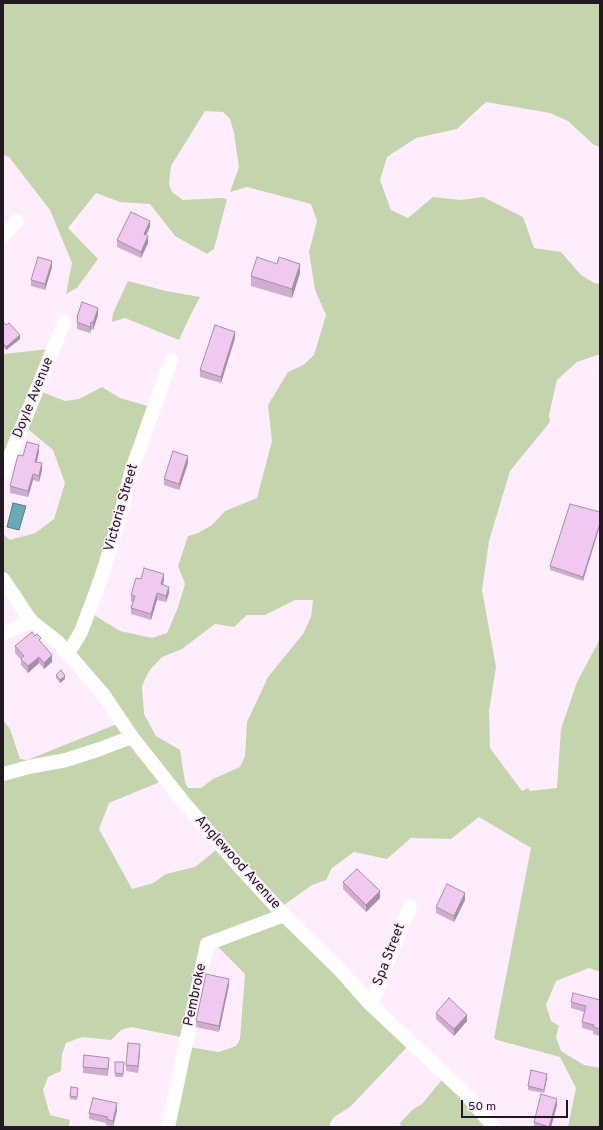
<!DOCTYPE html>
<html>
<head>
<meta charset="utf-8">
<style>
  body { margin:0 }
  #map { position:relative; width:603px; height:1130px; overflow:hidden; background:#ffedfe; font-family:Overpass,sans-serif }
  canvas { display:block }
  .frame { position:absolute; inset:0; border:4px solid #221822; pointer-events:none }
  .scale { position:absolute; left:461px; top:1100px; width:107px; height:18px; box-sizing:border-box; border:2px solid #221822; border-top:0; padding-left:5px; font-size:12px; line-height:14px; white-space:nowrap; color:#221822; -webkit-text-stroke:3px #ffedfe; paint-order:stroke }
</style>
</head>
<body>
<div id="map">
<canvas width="603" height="1130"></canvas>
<div class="frame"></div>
<div class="scale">50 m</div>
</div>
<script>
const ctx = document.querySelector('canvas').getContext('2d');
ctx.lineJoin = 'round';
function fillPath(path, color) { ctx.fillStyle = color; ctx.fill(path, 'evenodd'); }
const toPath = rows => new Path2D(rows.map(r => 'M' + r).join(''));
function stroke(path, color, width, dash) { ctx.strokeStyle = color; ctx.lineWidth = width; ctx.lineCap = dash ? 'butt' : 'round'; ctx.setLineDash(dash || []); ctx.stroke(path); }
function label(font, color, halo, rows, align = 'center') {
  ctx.font = font + ' Overpass,sans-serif'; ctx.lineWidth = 3; ctx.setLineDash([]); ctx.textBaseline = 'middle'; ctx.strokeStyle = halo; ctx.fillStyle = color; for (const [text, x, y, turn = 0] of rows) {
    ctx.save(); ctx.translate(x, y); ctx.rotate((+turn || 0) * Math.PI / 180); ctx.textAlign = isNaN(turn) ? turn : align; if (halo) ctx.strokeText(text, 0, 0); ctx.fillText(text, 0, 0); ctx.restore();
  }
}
fillPath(toPath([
  [3,3,600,3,600,147,594,145,568,121,550,113,486,102,457,129,416,138,387,157,380,180,391,210,408,218,433,197,461,200,483,197,523,217,534,248,561,252,581,275,594,283,600,284,600,354,577,362,557,380,549,415,550,422,510,471,489,541,482,590,496,667,489,711,490,748,522,791,528,788,530,791,557,788,561,729,577,682,600,639,600,972,589,968,556,981,546,1005,551,1021,559,1026,556,1037,561,1051,584,1065,600,1068,600,1127,568,1127,576,1088,560,1057,497,1040,494,1038,531,848,479,817,451,839,411,838,387,859,354,852,332,868,326,880,312,885,284,905,281,908,411,1043,350,1107,334,1117,330,1123,330,1127,166,1127,183,1046,219,1052,236,1046,240,1039,245,974,211,940,181,1037,131,1027,121,1030,111,1040,82,1037,66,1043,62,1054,61,1071,48,1077,43,1090,50,1115,70,1120,69,1126,3,1127,3,720,10,729,20,759,27,760,117,724,122,720,31,617,3,574,3,534,10,540,35,533,54,519,65,483,53,450,22,424,3,473,3,354,49,349,35,389,65,401,79,399,102,387,120,398,151,407,91,613,120,631,152,638,167,633,177,610,185,584,178,566,188,536,198,533,212,525,225,511,257,498,272,441,268,405,288,372,303,365,314,355,326,315,315,290,309,252,317,221,311,204,247,187,230,192,239,167,234,133,230,119,223,112,205,111,171,166,169,184,172,192,183,200,223,198,227,199,214,249,207,254,175,236,150,204,120,202,96,193,68,228,98,259,77,288,66,294,72,263,50,210,9,157,3,155],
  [295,600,313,600,311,617,303,634,268,677,247,722,245,756,240,767,213,779,201,788,188,788,185,782,180,750,156,736,144,714,142,686,149,671,162,657,182,649,215,624,234,627,247,615,265,615],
  [167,779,221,846,195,867,166,874,153,883,132,889,99,829,109,803],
  [128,281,166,291,200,297,190,316,179,340,125,318,112,322,113,313],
  [445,1076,496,1127,401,1127,400,1123,412,1110,422,1104]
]), '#c4d5ad');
const water = toPath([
  [13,503,26,506,19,530,7,527,13,503]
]);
fillPath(water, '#6aa9b8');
stroke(water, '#547e8b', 1);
stroke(toPath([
  [3,236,17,221],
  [3,473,23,424,64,322],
  [3,579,31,621,58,642,103,694,132,737,185,804,237,864,284,915,341,971,371,1005,464,1092,494,1127],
  [3,633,31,621],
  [68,653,81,632,100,581,118,524,132,469,171,360],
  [3,774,29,767,66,760,100,749,132,737],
  [371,1005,410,906],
  [168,1127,207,944,284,915]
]), '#fff', 14);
fillPath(toPath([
  [150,227,146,235,148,243,141,258,117,247,117,240],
  [52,267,45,290,31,286,31,280],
  [300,273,292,298,251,286,251,276],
  [98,315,93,330,91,329,90,333,77,329,77,317],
  [3,324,20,339,6,350,3,347],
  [235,338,221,383,200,377,200,370],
  [39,452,37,462,42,470,39,482,33,480,28,497,10,493,10,486,23,456],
  [188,463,179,490,164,485,164,479],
  [600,512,583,581,550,570,550,566],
  [141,579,164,580,163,585,169,593,166,602,157,600,151,620,131,614,131,608,133,602,131,602,131,595],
  [41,641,52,662,44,669,39,663,28,673,21,665,21,660,15,653,15,646],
  [56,675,65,679,60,683,56,678],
  [343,882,380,898,366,912,343,889],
  [465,900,454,922,436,913,436,907],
  [229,985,219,1032,196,1027,196,1021],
  [600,1000,600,1036,593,1034,593,1031,582,1028,582,1022,584,1012,571,1008,571,1002],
  [436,1013,467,1021,454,1036,436,1019],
  [140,1050,138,1073,126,1071,126,1065],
  [115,1062,124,1062,123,1077,115,1077],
  [109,1064,108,1076,83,1073,83,1067],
  [547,1077,544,1093,528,1090,528,1086],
  [71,1087,78,1088,77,1100,70,1099],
  [557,1105,551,1127,534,1127,534,1122],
  [117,1110,113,1127,106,1125,106,1123,89,1119,89,1113]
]), '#ceadce');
fillPath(toPath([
  [150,221,150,227,144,240,144,234],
  [148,236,148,243,141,258,141,252],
  [52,261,52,267,45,290,45,284],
  [300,264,300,273,292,298,292,289],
  [98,308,98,315,93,330,93,323],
  [91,322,91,329,90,333,90,327],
  [235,332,235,338,221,383,221,377],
  [20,335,20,339,6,350,6,347],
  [39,445,39,452,35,468,35,462],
  [188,456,188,463,179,490,179,484],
  [42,463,42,470,39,482,39,476],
  [33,474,33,480,28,497,28,491],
  [600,523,600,526,583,581,583,577],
  [164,574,164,580,161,591,161,584],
  [169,587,169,593,166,602,166,596],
  [157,593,157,600,151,620,151,614],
  [52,655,52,662,44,669,44,663],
  [39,657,39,663,28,673,28,666],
  [65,676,65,679,60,683,60,680],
  [380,891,380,898,366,912,366,905],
  [465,893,465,900,454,922,454,916],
  [229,979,229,985,219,1032,219,1026],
  [467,1015,467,1021,454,1036,454,1029],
  [140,1044,140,1050,138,1073,138,1066],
  [547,1074,547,1077,544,1093,544,1090],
  [557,1099,557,1105,551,1127,549,1127],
  [117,1103,117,1110,113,1127,113,1121]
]), '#a88da8');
const building = toPath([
  [131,212,150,221,144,234,148,236,141,252,117,240,131,212],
  [38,257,52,261,45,284,31,280,38,257],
  [257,257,277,264,279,257,300,264,292,289,251,276,257,257],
  [82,302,98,308,93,323,91,322,90,327,77,322,78,317,77,317,82,302],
  [4,323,6,325,9,323,20,335,6,347,3,343,3,324,4,323],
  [215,325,235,332,221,377,200,370,215,325],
  [27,442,39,445,35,462,42,463,39,476,33,474,28,491,10,486,18,455,23,456,27,442],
  [173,451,188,456,179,484,164,479,173,451],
  [570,504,600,512,600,523,583,577,550,566,570,504],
  [144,568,164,574,161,584,169,587,166,596,157,593,151,614,131,608,135,596,131,595,136,578,141,579,144,568],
  [32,632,35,636,37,634,41,638,39,640,52,655,44,663,39,657,28,666,21,659,24,656,15,646,32,632],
  [61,670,65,676,60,680,56,675,61,670],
  [357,869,380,891,366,905,343,882,357,869],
  [447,884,465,893,454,916,436,907,447,884],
  [206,974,229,979,219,1026,196,1021,206,974],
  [573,993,600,1000,600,1029,593,1027,594,1025,582,1022,586,1006,571,1002,573,993],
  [449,998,467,1015,454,1029,436,1013,449,998],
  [128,1043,140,1044,138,1066,126,1065,128,1043],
  [84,1055,109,1058,108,1069,83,1067,84,1055],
  [115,1062,124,1062,123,1074,115,1073,115,1062],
  [531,1070,547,1074,544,1090,528,1086,531,1070],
  [71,1087,78,1088,77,1097,70,1096,71,1087],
  [541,1094,557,1099,549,1127,534,1122,541,1094],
  [93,1098,117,1103,113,1121,106,1119,108,1117,89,1113,93,1098]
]);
fillPath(building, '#f0c9f0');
stroke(building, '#a88da8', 1);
label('14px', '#221822', '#ffedfe', [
  ["Doyle Avenue",34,398,-68],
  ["Victoria Street",122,508,-74],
  ["Anglewood Avenue",237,863,48],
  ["Spa Street",390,955,-69],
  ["Pembroke",196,995,-78]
]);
</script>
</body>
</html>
